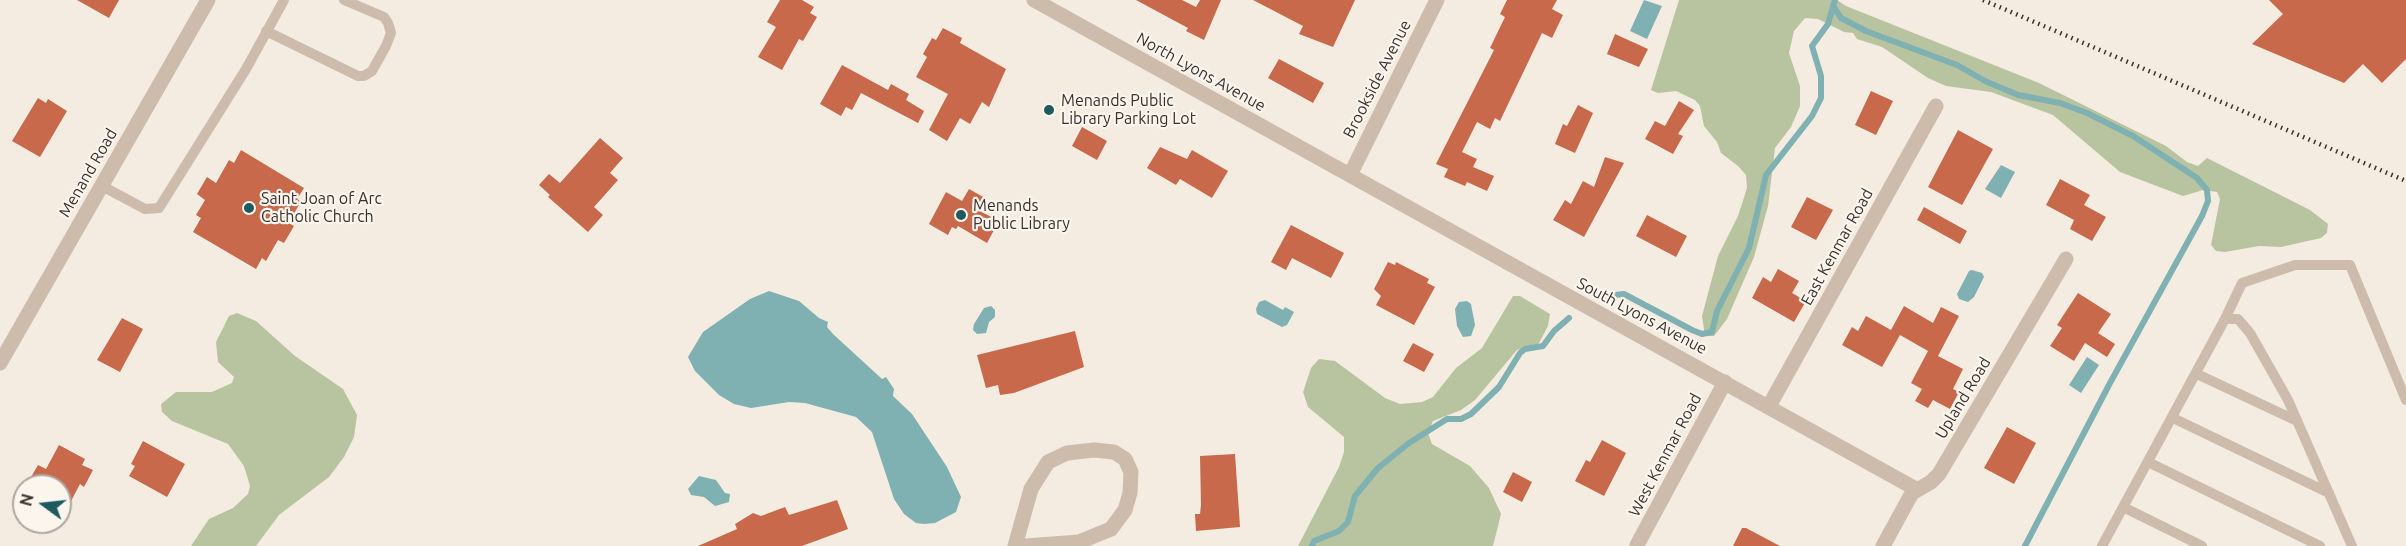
<!DOCTYPE html>
<html>
<head>
<meta charset="utf-8">
<style>
  body { margin:0 }
  #map { position:relative; width:2406px; height:546px; overflow:hidden; background:#f4ebe1; font-family:Ubuntu,sans-serif }
  canvas { display:block }
  .north { position:absolute; left:12px; top:474px; width:60px; height:60px; box-sizing:border-box; background:#fbf5ee; border:2px solid #aea6a0; border-radius:50%; rotate:285deg; font-size:16px; font-weight:700; line-height:24px; text-align:center; color:#3b302b }
  .north::after { content:''; display:block; margin:auto; width:21px; height:27px; background:#1f5a5e; clip-path:polygon(50% 0,100% 100%,50% 72%,0 100%) }
</style>
</head>
<body>
<div id="map">
<canvas width="2406" height="546"></canvas>
<div class="north">N</div>
</div>
<script>
const ctx = document.querySelector('canvas').getContext('2d');
ctx.lineJoin = 'round';
function fillPath(path, color) { ctx.fillStyle = color; ctx.fill(path, 'evenodd'); }
const toPath = rows => new Path2D(rows.map(r => 'M' + r).join(''));
function stroke(path, color, width, dash) { ctx.strokeStyle = color; ctx.lineWidth = width; ctx.lineCap = dash ? 'butt' : 'round'; ctx.setLineDash(dash || []); ctx.stroke(path); }
function label(font, color, halo, rows, align = 'center') {
  ctx.font = font + ' Ubuntu,sans-serif'; ctx.lineWidth = 4.5; ctx.setLineDash([]); ctx.textBaseline = 'middle'; ctx.strokeStyle = halo; ctx.fillStyle = color; for (const [text, x, y, turn = 0] of rows) {
    ctx.save(); ctx.translate(x, y); ctx.rotate((+turn || 0) * Math.PI / 180); ctx.textAlign = isNaN(turn) ? turn : align; if (halo) ctx.strokeText(text, 0, 0); ctx.fillText(text, 0, 0); ctx.restore();
  }
}
fillPath(toPath([
  [1679,0,1837,0,1846,6,2039,83,2166,146,2187,162,2198,166,2207,158,2310,210,2328,224,2327,233,2321,238,2281,247,2259,246,2225,252,2216,251,2211,245,2220,199,2217,192,2203,190,2183,196,2120,172,2053,115,1991,92,1946,86,1928,78,1882,47,1857,39,1853,33,1844,32,1818,19,1805,18,1794,31,1789,53,1800,86,1800,106,1791,127,1775,148,1768,206,1754,257,1727,319,1714,336,1705,336,1702,316,1718,256,1738,216,1747,188,1746,175,1738,166,1721,153,1717,142,1704,126,1700,106,1695,100,1676,91,1658,93,1651,90],
  [1513,296,1520,296,1550,314,1548,326,1539,343,1536,346,1517,350,1475,400,1461,410,1433,421,1428,433,1432,444,1470,466,1489,488,1501,514,1493,546,1298,546,1339,467,1344,452,1344,437,1308,407,1303,392,1311,368,1319,359,1335,361,1385,398,1400,404,1422,402,1433,397,1456,368,1482,348],
  [237,313,256,321,295,356,343,389,357,415,354,437,344,457,329,477,279,515,256,546,191,546,209,519,233,508,248,494,250,486,244,466,228,444,172,421,162,412,161,404,176,392,212,392,232,383,234,377,218,362,216,342,229,316]
]), '#b8c4a0');
fillPath(toPath([
  [1644,0,1662,6,1647,39,1630,31],
  [2001,165,2015,172,2001,198,1985,189],
  [1972,270,1982,273,1984,277,1974,297,1968,302,1959,299,1957,294,1969,271],
  [769,291,799,301,819,318,828,322,827,327,833,334,882,379,886,377,894,389,893,396,912,414,947,467,961,497,956,512,935,523,924,524,916,523,904,514,894,499,872,432,856,417,805,403,789,402,751,408,734,404,719,395,695,371,688,357,703,332,750,299],
  [1265,300,1283,310,1285,307,1294,312,1287,325,1282,327,1257,314,1256,309,1259,302],
  [1467,301,1471,304,1475,325,1471,336,1463,337,1457,326,1455,309,1459,302],
  [991,306,995,310,995,317,989,322,986,333,977,334,973,330,974,324,984,308],
  [2087,357,2099,365,2081,393,2069,385],
  [699,476,716,480,725,493,730,494,729,502,715,506,704,497,691,495,688,489]
]), '#7fb0b2');
stroke(toPath([
  [1833,6,1841,18,1866,31,1957,65,1985,81,2018,95,2060,103,2087,113,2133,136,2197,178,2207,190,2208,201,2202,216,2110,383,2025,546],
  [1605,296,1624,294,1692,330,1702,334,1712,332,1717,311,1749,248,1766,175,1812,116,1821,98,1821,76,1812,46,1828,24,1835,0],
  [1312,546,1314,541,1339,531,1348,522,1355,496,1378,468,1409,443,1447,419,1461,419,1471,414,1499,387,1520,353,1525,349,1543,346,1554,331,1569,318]
]), '#7fb0b2', 6);
fillPath(toPath([
  [77,0,119,0,109,18],
  [780,0,802,0,814,7,810,13,817,17,803,41,799,39,782,70,758,57,776,27,767,22],
  [1136,0,1182,0,1196,7,1200,0,1221,0,1204,40,1186,31,1188,28],
  [1253,0,1355,0,1333,47,1299,34,1303,26],
  [1507,0,1557,0,1552,9,1563,15,1552,38,1542,33,1500,121,1495,118,1490,129,1477,122,1462,152,1477,159,1473,167,1494,176,1487,191,1467,182,1465,186,1444,177,1448,169,1436,164,1494,50,1490,48,1505,17,1500,14],
  [2269,0,2406,0,2406,59,2382,83,2363,64,2344,83,2252,44,2283,14],
  [943,28,962,38,960,43,1006,69,989,107,982,102,970,124,960,118,947,141,929,130,948,94,916,77,927,57,923,54,932,38,936,40],
  [1615,34,1648,49,1639,67,1607,54],
  [1279,59,1324,83,1313,103,1268,78],
  [842,65,888,90,891,84,909,94,906,100,924,111,918,123,861,93,852,110,846,107,841,116,820,104],
  [1871,91,1893,101,1876,135,1855,125],
  [38,98,46,103,48,99,67,111,40,157,12,141],
  [1679,101,1694,110,1678,134,1683,136,1673,154,1645,139,1655,121,1665,126],
  [1578,105,1593,113,1575,153,1555,144,1563,124,1567,126],
  [1082,127,1107,141,1097,160,1072,146],
  [1958,130,1993,149,1962,205,1928,187],
  [600,138,623,158,610,173,618,180,594,207,603,215,588,232,548,197,550,195,539,185,549,174,560,183],
  [1160,147,1187,159,1192,150,1228,171,1212,198,1180,179,1176,185,1147,168],
  [241,150,304,188,297,199,301,201,289,223,294,226,284,243,278,240,266,261,262,258,256,269,193,232,201,218,196,215,205,200,197,194,207,177,216,183,229,160,234,163],
  [1605,157,1624,163,1584,237,1553,220,1565,200,1571,204,1583,181,1594,187],
  [2060,179,2090,195,2084,205,2106,217,2092,241,2070,229,2074,220,2046,205],
  [969,189,985,198,978,210,999,221,987,243,958,226,956,229,952,227,948,235,929,224,946,192,962,201],
  [1807,197,1833,210,1816,240,1791,227],
  [1924,207,1967,231,1960,244,1917,220],
  [1647,215,1687,236,1676,257,1636,236],
  [1291,225,1344,253,1331,278,1292,258,1286,270,1271,262],
  [1388,262,1395,265,1396,262,1429,279,1427,283,1435,287,1414,325,1376,305,1381,296,1374,289],
  [1778,269,1799,281,1792,293,1806,301,1794,322,1752,298,1763,277,1771,282],
  [2078,293,2111,314,2098,333,2115,344,2107,357,2085,343,2074,361,2050,346,2062,328,2057,325],
  [1904,306,1933,323,1941,307,1959,316,1938,356,1963,369,1953,389,1959,392,1950,409,1933,400,1928,408,1915,401,1922,389,1911,383,1928,351,1900,335,1882,367,1842,345,1852,327,1858,331,1866,316,1891,330],
  [122,318,143,329,120,372,97,360],
  [1075,331,1084,367,1014,393,1000,395,998,385,986,388,977,355],
  [1413,343,1434,354,1424,372,1403,361],
  [2007,427,2036,443,2014,484,1984,468],
  [1602,440,1626,453,1604,496,1575,481,1586,460,1590,462],
  [143,441,185,464,167,497,129,476,135,466,131,464],
  [59,445,85,459,82,465,93,470,84,487,80,484,60,522,60,486,26,486,38,465,46,469],
  [1235,454,1240,527,1196,531,1195,514,1200,514,1201,505,1200,456],
  [1513,472,1532,482,1522,502,1503,492],
  [837,500,848,529,802,546,698,546,737,529,735,524,753,513,761,516,785,507,789,515],
  [1742,528,1746,528,1780,546,1733,546]
]), '#c8694b');
stroke(toPath([
  [266,31,358,76,364,76,372,71,386,46,391,33,388,23,384,17,344,0],
  [102,186,145,209,159,208,246,69,284,0],
  [2225,319,2242,283,2295,265,2350,265,2406,400],
  [2197,374,2297,421],
  [2173,418,2329,493],
  [2148,462,2320,546],
  [2123,507,2202,546],
  [2102,546,2225,319,2238,319,2250,333,2288,400,2352,546]
]), '#cdbbac', 10);
stroke(toPath([
  [1034,0,1916,489],
  [1350,175,1437,0],
  [0,363,208,0],
  [1769,406,1936,106],
  [1637,545,1725,382],
  [1015,546,1031,489,1048,462,1067,453,1094,450,1114,452,1125,459,1131,472,1130,493,1125,510,1111,529,1079,542,1026,546],
  [1883,546,1912,493,1931,482,1939,474,2066,259]
]), '#cdbbac', 15);
stroke(toPath([
  [1983,0,2406,181]
]), '#3b302b', 4.5, [1.5, 4.5]);
for (const [x, y, r, color] of [
  [1049,110,6,"#1f5a5e"],
  [249,208,6,"#1f5a5e"],
  [961,215,6,"#1f5a5e"]
]) { const dot = new Path2D(); dot.arc(x, y, r, 0, 2 * Math.PI); ctx.fillStyle = color; ctx.fill(dot); stroke(dot, '#fbf5ee', 2); }
label('16px', '#3b302b', '#fbf5ee', [
  ["North Lyons Avenue",1201,72,29],
  ["Brookside Avenue",1377,79,-63],
  ["Menand Road",88,173,-60],
  ["East Kenmar Road",1837,247,-61],
  ["South Lyons Avenue",1642,316,28],
  ["Upland Road",1963,398,-59],
  ["West Kenmar Road",1665,455,-62]
]);
label('16px', '#3b302b', '#fbf5ee', [
  ["Menands Public",1061,101],
  ["Library Parking Lot",1061,119],
  ["Saint Joan of Arc",261,199],
  ["Catholic Church",261,217],
  ["Menands",973,206],
  ["Public Library",973,224]
], 'left');
</script>
</body>
</html>
